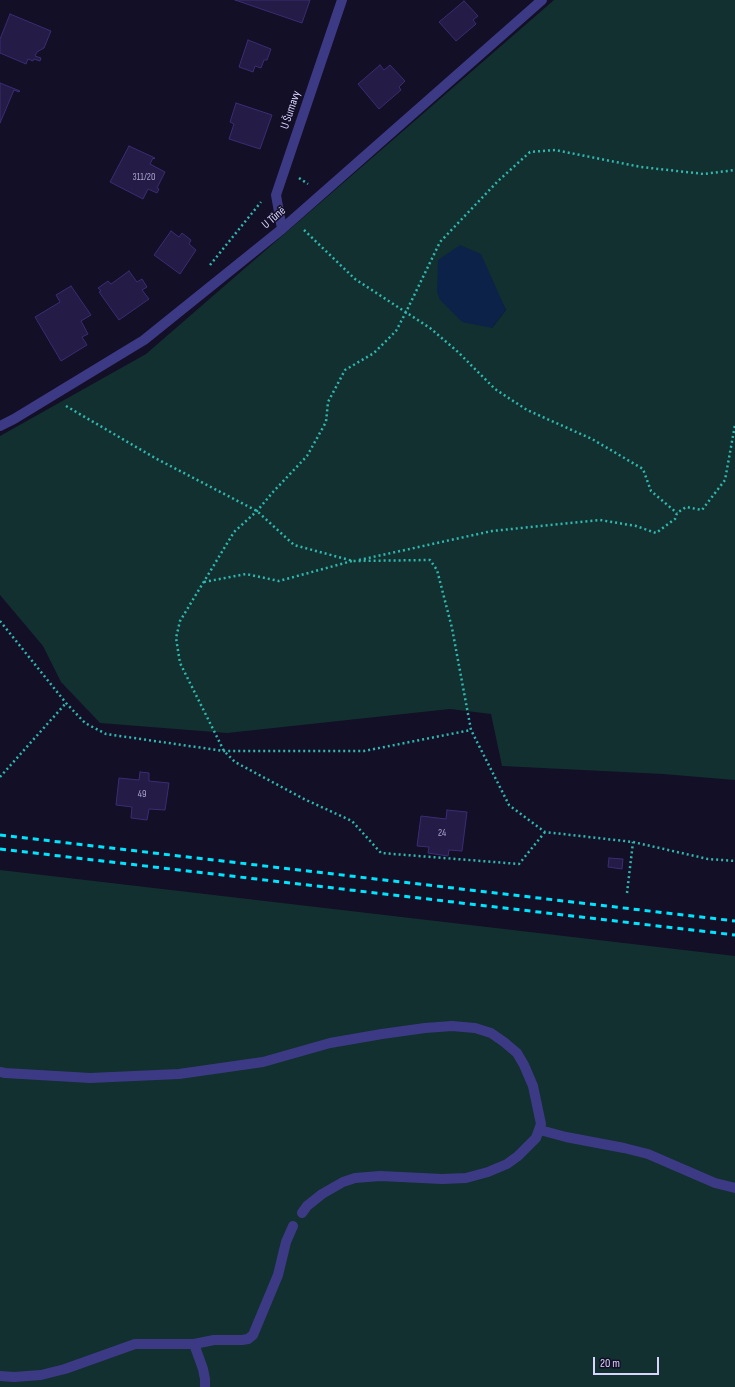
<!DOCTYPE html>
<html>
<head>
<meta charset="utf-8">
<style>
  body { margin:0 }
  #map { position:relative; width:735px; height:1387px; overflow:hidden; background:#130f26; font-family:"Sofia Sans Condensed",sans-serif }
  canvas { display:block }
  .scale { position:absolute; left:593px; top:1357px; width:66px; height:18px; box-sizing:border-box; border:2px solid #d9d4ff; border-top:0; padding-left:5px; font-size:12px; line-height:14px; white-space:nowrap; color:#d9d4ff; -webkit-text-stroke:3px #130f26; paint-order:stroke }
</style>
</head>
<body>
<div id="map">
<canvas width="735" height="1387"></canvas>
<div class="scale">20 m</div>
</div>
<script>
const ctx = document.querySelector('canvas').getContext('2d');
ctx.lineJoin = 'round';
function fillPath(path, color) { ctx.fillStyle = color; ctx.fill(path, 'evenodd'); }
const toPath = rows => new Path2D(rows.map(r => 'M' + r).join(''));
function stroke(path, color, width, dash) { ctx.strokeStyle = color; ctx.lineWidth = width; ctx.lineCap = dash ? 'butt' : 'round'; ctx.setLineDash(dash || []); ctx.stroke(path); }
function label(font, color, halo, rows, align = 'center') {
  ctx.font = font + ' "Sofia Sans Condensed",sans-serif'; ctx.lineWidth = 3; ctx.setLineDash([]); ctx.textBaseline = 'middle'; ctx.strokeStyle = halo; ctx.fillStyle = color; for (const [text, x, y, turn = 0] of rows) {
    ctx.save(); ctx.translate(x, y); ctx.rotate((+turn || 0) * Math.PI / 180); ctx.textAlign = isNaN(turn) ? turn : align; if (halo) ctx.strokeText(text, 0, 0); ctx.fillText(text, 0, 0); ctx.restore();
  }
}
fillPath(toPath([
  [554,0,735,0,735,780,663,774,502,766,491,714,450,709,227,733,100,723,61,682,43,646,0,595,0,436,146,354],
  [494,286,506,310,492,328],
  [0,870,735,956,735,1387,0,1387]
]), '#12302f');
fillPath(toPath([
  [460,245,481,254,506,310,492,328,462,322,440,300,437,292,438,260]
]), '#0c2248');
const building = toPath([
  [235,0,310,0,302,23,235,0],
  [464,1,478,16,473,20,476,24,456,41,439,22,464,1],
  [10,14,51,31,44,48,37,52,35,56,41,58,40,61,34,59,33,61,28,59,26,64,0,53,0,39,10,14],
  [248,40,271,49,267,60,264,60,261,68,255,66,253,72,239,67,248,40],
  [380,65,384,70,390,65,405,81,399,87,401,90,379,109,358,84,380,65],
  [0,83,20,91,19,92,14,90,0,123,0,83],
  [236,103,272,115,260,149,229,139,234,124,230,122,236,103],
  [129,146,155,158,154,159,153,158,150,164,165,172,157,188,159,189,157,193,148,189,143,199,110,182,129,146],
  [171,231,179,237,182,233,191,240,189,244,196,250,180,274,154,255,171,231],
  [129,271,137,282,142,279,147,287,142,290,149,299,119,320,99,292,101,291,98,288,108,281,111,284,129,271],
  [71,286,91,315,81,321,88,334,82,337,87,345,61,361,35,317,60,302,56,295,71,286],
  [140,772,149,773,149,781,169,783,165,810,149,809,147,820,131,818,132,807,116,805,119,778,139,780,140,772],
  [447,810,467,812,462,851,449,850,448,856,428,853,429,847,417,846,421,816,446,819,447,810],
  [609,858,623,859,622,869,608,867,609,858]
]);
fillPath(building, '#241b47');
stroke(building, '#3b2d73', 1);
stroke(toPath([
  [299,178,308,184],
  [304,230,355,279,430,328,458,352,495,389,527,410,592,439,643,469,651,491,677,513],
  [210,265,261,202],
  [66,406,155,458,257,511,294,545,353,561,430,560,437,570,452,628,471,730,509,805,545,832,633,842,708,859,735,861],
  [359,560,492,531,600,520,636,526,656,533,675,519,677,513,686,507,702,510,725,480,735,425],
  [204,582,246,574,279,581,352,561],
  [0,621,66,703,85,723,106,734,224,751,364,751,471,730],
  [0,777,66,703],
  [545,832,519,864,381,853,352,821,304,799,235,762,224,751,180,663,176,638,180,621,234,532,257,511,273,492,307,456,326,422,328,402,345,370,374,353,396,331,406,312,440,242,498,181,530,152,555,150,641,167,704,174,735,170],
  [627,893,633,842]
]), '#2fb8b0', 2.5, [2, 3]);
stroke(toPath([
  [0,1072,5,1073,90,1078,179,1074,263,1062,330,1043,382,1034,425,1028,452,1026,475,1028,491,1033,504,1042,517,1053,524,1065,533,1086,541,1124,536,1138,518,1156,507,1164,488,1172,466,1178,442,1179,380,1176,355,1178,343,1182,322,1194,307,1206,302,1213],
  [540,1130,566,1137,624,1148,648,1154,715,1183,735,1188],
  [194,1344,214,1340,242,1340,248,1339,253,1335,278,1275,286,1242,293,1226],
  [0,1376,14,1377,41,1375,65,1369,135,1344,194,1344,203,1369,205,1379,205,1387]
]), '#3d3a85', 10);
stroke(toPath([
  [282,229,276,195,342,0],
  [0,426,14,419,144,340,282,229,542,0]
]), '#3d3a85', 10);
stroke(toPath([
  [0,835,735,921],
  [0,849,735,935]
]), '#00e5ff', 3, [6, 5]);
label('10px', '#aca6d1', null, [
  ["311/20",144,177],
  ["49",142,794],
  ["24",442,833]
]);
label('12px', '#d9d4ff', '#130f26', [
  ["U Šumavy",291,110,-71],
  ["U Tůně",274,218,-40]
]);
</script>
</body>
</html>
